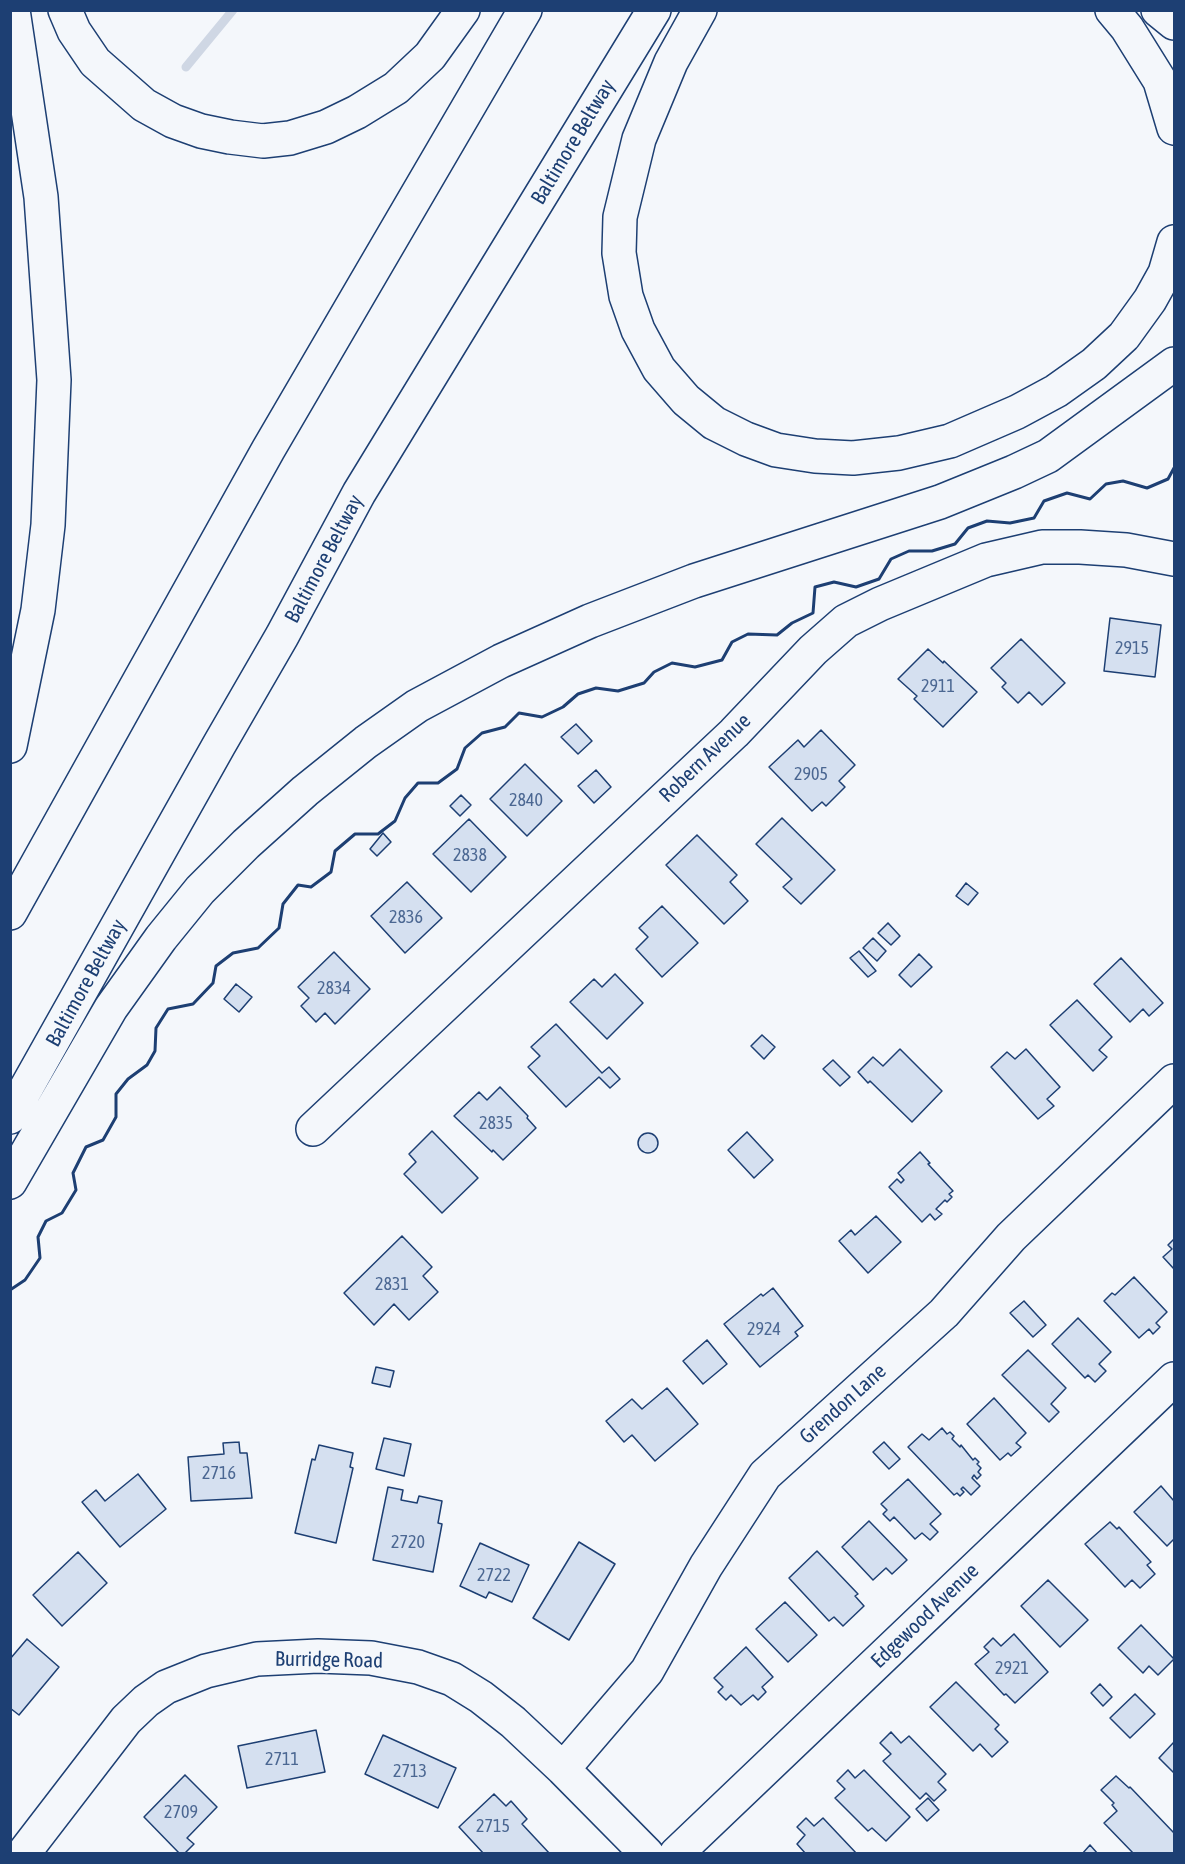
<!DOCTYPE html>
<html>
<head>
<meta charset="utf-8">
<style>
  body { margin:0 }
  #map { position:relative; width:1185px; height:1864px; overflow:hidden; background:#f4f7fb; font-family:"Asap Condensed",sans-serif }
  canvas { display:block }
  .frame { position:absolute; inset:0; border:12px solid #1d3f73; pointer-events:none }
</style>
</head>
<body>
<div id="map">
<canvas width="1185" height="1864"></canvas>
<div class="frame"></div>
</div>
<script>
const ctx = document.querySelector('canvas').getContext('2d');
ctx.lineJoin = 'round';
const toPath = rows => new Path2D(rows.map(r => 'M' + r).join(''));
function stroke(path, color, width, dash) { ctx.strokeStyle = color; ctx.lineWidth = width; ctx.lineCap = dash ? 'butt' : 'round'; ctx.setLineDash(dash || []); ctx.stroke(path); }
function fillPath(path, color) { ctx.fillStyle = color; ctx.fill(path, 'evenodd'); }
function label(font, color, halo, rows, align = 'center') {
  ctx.font = font + ' "Asap Condensed",sans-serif'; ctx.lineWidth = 4.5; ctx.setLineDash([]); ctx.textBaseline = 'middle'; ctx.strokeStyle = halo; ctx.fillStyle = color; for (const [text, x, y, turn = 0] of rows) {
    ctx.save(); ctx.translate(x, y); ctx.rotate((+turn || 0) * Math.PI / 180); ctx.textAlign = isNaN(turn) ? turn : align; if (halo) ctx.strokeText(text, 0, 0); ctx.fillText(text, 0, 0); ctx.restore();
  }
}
stroke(toPath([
  [186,67,233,10]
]), '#cfd7e4', 9);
const building = toPath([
  [1110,618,1161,625,1155,677,1104,671,1110,618],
  [1021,639,1065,683,1042,705,1029,692,1018,703,1002,687,1006,683,991,668,1021,639],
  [928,649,943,663,944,661,977,692,943,727,914,699,917,696,898,679,928,649],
  [576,724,592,741,578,754,561,737,576,724],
  [821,730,855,765,839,781,845,787,826,806,822,802,812,811,769,767,798,740,804,747,821,730],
  [525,764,562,801,527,836,490,799,525,764],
  [596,770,611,787,594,803,578,786,596,770],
  [461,795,471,805,460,816,450,806,461,795],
  [782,818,835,870,801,904,783,887,792,879,756,844,782,818],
  [469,819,506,857,471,892,433,854,469,819],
  [383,833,391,842,377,856,370,849,383,833],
  [697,835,737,875,730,882,748,901,724,924,666,865,697,835],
  [407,882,442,918,405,953,371,916,407,882],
  [966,883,978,893,968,905,956,896,966,883],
  [662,906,698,943,662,977,636,949,648,937,639,928,662,906],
  [888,923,900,936,891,945,878,933,888,923],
  [873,938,886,951,877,961,863,948,873,938],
  [859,951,876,971,868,977,850,958,859,951],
  [334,952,370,989,335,1024,325,1013,316,1022,301,1006,309,998,298,987,334,952],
  [919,954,932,967,911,987,899,975,919,954],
  [1121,958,1163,1003,1149,1016,1143,1009,1130,1022,1094,984,1121,958],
  [615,974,643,1003,607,1039,570,1002,594,979,602,987,615,974],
  [236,984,252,997,239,1012,224,999,236,984],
  [1077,1000,1112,1037,1099,1050,1107,1057,1093,1071,1050,1025,1077,1000],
  [556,1024,602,1073,609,1067,620,1079,610,1088,599,1077,566,1107,528,1067,540,1056,531,1047,556,1024],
  [762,1035,775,1047,764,1059,751,1046,762,1035],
  [900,1049,942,1091,912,1122,870,1081,868,1083,858,1072,873,1057,883,1066,900,1049],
  [1026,1049,1060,1087,1047,1099,1054,1106,1038,1119,991,1067,1007,1052,1015,1059,1026,1049],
  [833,1060,850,1077,840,1086,823,1069,833,1060],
  [500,1087,528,1116,527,1118,536,1128,503,1160,493,1150,492,1152,454,1116,479,1092,487,1100,500,1087],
  [432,1131,478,1178,442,1213,404,1174,416,1162,409,1154,432,1131],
  [747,1132,773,1160,754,1178,728,1150,747,1132],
  '638 1143a10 10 0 1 1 20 0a10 10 0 1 1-20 0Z',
  [920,1152,930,1163,928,1164,953,1191,949,1194,952,1197,947,1202,945,1200,936,1209,942,1214,935,1220,930,1214,922,1222,889,1187,897,1179,901,1183,904,1180,898,1173,920,1152],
  [876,1216,901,1242,868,1273,839,1241,851,1230,855,1235,876,1216],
  [402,1236,432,1267,423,1276,438,1292,409,1320,394,1304,374,1325,344,1293,402,1236],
  [1174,1239,1174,1269,1163,1257,1172,1249,1168,1245,1174,1239],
  [1134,1277,1167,1312,1156,1323,1160,1327,1153,1334,1149,1329,1139,1338,1104,1301,1112,1293,1115,1295,1134,1277],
  [773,1288,803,1326,795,1332,798,1336,760,1367,724,1324,761,1294,763,1296,773,1288],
  [1024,1301,1046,1325,1033,1337,1010,1313,1024,1301],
  [1078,1318,1111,1352,1099,1364,1106,1371,1095,1382,1088,1375,1085,1378,1052,1344,1078,1318],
  [707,1340,727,1364,703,1384,683,1361,707,1340],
  [1028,1350,1066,1388,1051,1404,1059,1412,1049,1422,1002,1375,1028,1350],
  [376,1367,394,1371,390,1387,372,1383,376,1367],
  [667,1388,698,1424,655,1461,632,1435,624,1442,606,1421,632,1399,642,1409,667,1388],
  [994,1398,1026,1433,1016,1443,1021,1447,1011,1456,1008,1453,1000,1460,967,1424,994,1398],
  [942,1428,947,1434,950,1432,954,1436,952,1439,960,1447,961,1445,973,1460,975,1458,979,1462,977,1464,981,1468,978,1472,981,1475,977,1479,974,1475,972,1478,980,1486,971,1495,963,1487,961,1489,964,1492,960,1496,957,1493,954,1495,908,1447,922,1434,929,1440,942,1428],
  [384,1438,411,1444,404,1476,376,1469,384,1438],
  [239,1442,240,1453,247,1453,252,1498,191,1501,188,1457,224,1454,223,1443,239,1442],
  [884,1442,900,1459,889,1469,873,1452,884,1442],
  [319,1445,353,1453,350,1467,353,1468,336,1543,295,1533,312,1459,315,1460,319,1445],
  [138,1474,166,1509,120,1547,82,1502,96,1490,105,1501,138,1474],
  [908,1479,941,1514,930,1524,938,1532,930,1540,922,1533,915,1539,894,1517,890,1521,883,1514,887,1510,881,1504,908,1479],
  [1161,1486,1174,1501,1174,1539,1167,1546,1134,1512,1161,1486],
  [388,1487,403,1490,401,1500,417,1503,419,1496,442,1501,438,1523,442,1524,433,1572,373,1560,388,1487],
  [869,1521,907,1560,892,1574,886,1568,873,1580,842,1547,869,1521],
  [1110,1522,1117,1529,1119,1527,1151,1562,1147,1565,1155,1574,1140,1588,1132,1580,1125,1587,1085,1544,1110,1522],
  [579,1542,615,1564,569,1640,533,1618,579,1542],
  [480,1543,529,1565,512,1602,489,1592,486,1598,460,1586,480,1543],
  [817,1551,858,1594,855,1596,864,1606,843,1626,834,1617,829,1621,789,1578,817,1551],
  [78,1552,107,1583,62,1626,33,1595,78,1552],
  [1048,1580,1088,1620,1060,1647,1021,1606,1048,1580],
  [785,1602,817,1635,788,1662,756,1629,785,1602],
  [1141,1625,1174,1659,1158,1675,1149,1666,1143,1673,1118,1648,1141,1625],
  [1014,1634,1048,1672,1015,1703,1006,1694,1004,1695,975,1664,989,1652,984,1647,993,1638,1001,1646,1014,1634],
  [27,1639,59,1667,19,1715,10,1708,10,1659,27,1639],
  [746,1647,773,1677,762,1687,766,1692,758,1700,753,1695,741,1705,731,1695,726,1700,718,1692,723,1687,714,1678,746,1647],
  [956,1682,999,1725,995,1729,1008,1742,992,1757,980,1744,973,1751,930,1707,956,1682],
  [1100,1684,1112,1697,1103,1706,1091,1693,1100,1684],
  [1135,1694,1155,1714,1130,1738,1110,1718,1135,1694],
  [316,1730,325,1772,247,1788,238,1746,316,1730],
  [891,1732,901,1743,909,1736,946,1774,938,1782,946,1790,934,1801,926,1793,920,1799,883,1761,891,1754,880,1743,891,1732],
  [383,1735,456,1768,438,1808,365,1774,383,1735],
  [1174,1742,1174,1773,1159,1758,1174,1742],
  [848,1770,855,1778,864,1770,910,1817,886,1841,872,1828,868,1831,835,1798,845,1789,837,1781,848,1770],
  [185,1775,217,1807,187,1838,194,1844,184,1854,180,1854,144,1817,185,1775],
  [1116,1776,1129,1788,1130,1787,1174,1833,1174,1854,1134,1854,1104,1823,1117,1811,1112,1805,1114,1803,1101,1790,1116,1776],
  [494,1794,506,1806,511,1801,527,1819,522,1824,550,1854,484,1854,459,1827,494,1794],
  [928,1798,939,1810,927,1821,916,1809,928,1798],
  [806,1818,814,1826,823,1818,857,1854,806,1854,797,1844,805,1835,797,1827,806,1818],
  [1090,1845,1098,1854,1082,1854,1090,1845]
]);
fillPath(building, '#d5e0f0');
stroke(building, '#1d3f73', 1.5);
const minor = toPath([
  [313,1129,734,733,813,650,846,621,880,604,986,560,1042,547,1080,547,1126,550,1174,559],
  [563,1769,647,1671,706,1566,765,1475,944,1313,1011,1237,1174,1081],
  [23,1854,126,1720,146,1701,166,1687,206,1671,257,1659,318,1656,371,1658,418,1667,452,1679,481,1697,513,1722,563,1769,647,1854],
  [676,1854,1174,1379]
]);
const major = toPath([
  [1158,10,1174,23]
]);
const highway = toPath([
  [65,10,74,31,95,62,144,105,173,121,201,131,230,137,263,141,290,138,326,127,357,112,396,88,430,56,463,10],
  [700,10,671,62,639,139,620,217,619,253,626,296,638,330,659,369,686,400,714,423,746,439,776,450,815,456,853,458,899,453,950,441,1017,412,1056,391,1094,364,1124,336,1150,300,1165,273,1174,242],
  [1112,10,1127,28,1160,81,1174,128],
  [10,746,38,610,48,525,54,380,41,197,13,10],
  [10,913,268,450,525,10],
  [10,1117,219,745,282,636,359,493,654,10],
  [10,1182,111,1008,161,938,200,890,246,844,305,791,366,742,417,706,501,661,590,621,694,581,940,502,1014,472,1048,456,1174,364]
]);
stroke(minor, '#1d3f73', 36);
stroke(major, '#1d3f73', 36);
stroke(highway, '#1d3f73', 36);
stroke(minor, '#f4f7fb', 33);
stroke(major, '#f4f7fb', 33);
stroke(highway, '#f4f7fb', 33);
stroke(toPath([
  [10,1290,25,1280,40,1258,38,1237,46,1221,62,1213,76,1190,73,1173,86,1147,103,1140,116,1117,116,1094,128,1079,147,1065,155,1051,156,1028,168,1009,193,1004,213,983,216,966,233,953,258,948,279,928,283,904,298,885,311,887,331,872,335,851,355,834,378,834,395,821,405,798,418,783,438,783,457,769,465,748,482,733,505,727,519,713,542,717,563,707,578,694,596,688,618,691,644,683,654,672,672,663,695,667,722,660,732,642,748,634,777,635,792,623,813,613,815,587,834,582,856,587,879,579,891,559,909,551,932,551,955,544,968,528,987,521,1010,523,1034,518,1044,501,1067,493,1090,499,1106,484,1123,481,1147,488,1168,479,1174,468]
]), '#1d3f73', 3);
label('18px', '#4b6792', null, [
  ["2915",1132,648],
  ["2911",938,686],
  ["2905",811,774],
  ["2840",526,800],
  ["2838",470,855],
  ["2836",406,917],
  ["2834",334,988],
  ["2835",496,1123],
  ["2831",392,1284],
  ["2924",764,1329],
  ["2716",219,1473],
  ["2720",408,1542],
  ["2722",494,1575],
  ["2921",1012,1668],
  ["2711",282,1759],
  ["2713",410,1771],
  ["2709",181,1812],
  ["2715",493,1826]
]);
label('21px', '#1d3f73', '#f4f7fb', [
  ["Baltimore Beltway",573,142,-59],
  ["Baltimore Beltway",324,559,-62],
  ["Robern Avenue",705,758,-44],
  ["Baltimore Beltway",86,983,-61],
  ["Grendon Lane",843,1404,-42],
  ["Edgewood Avenue",925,1616,-44],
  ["Burridge Road",329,1660,1]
]);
</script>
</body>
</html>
